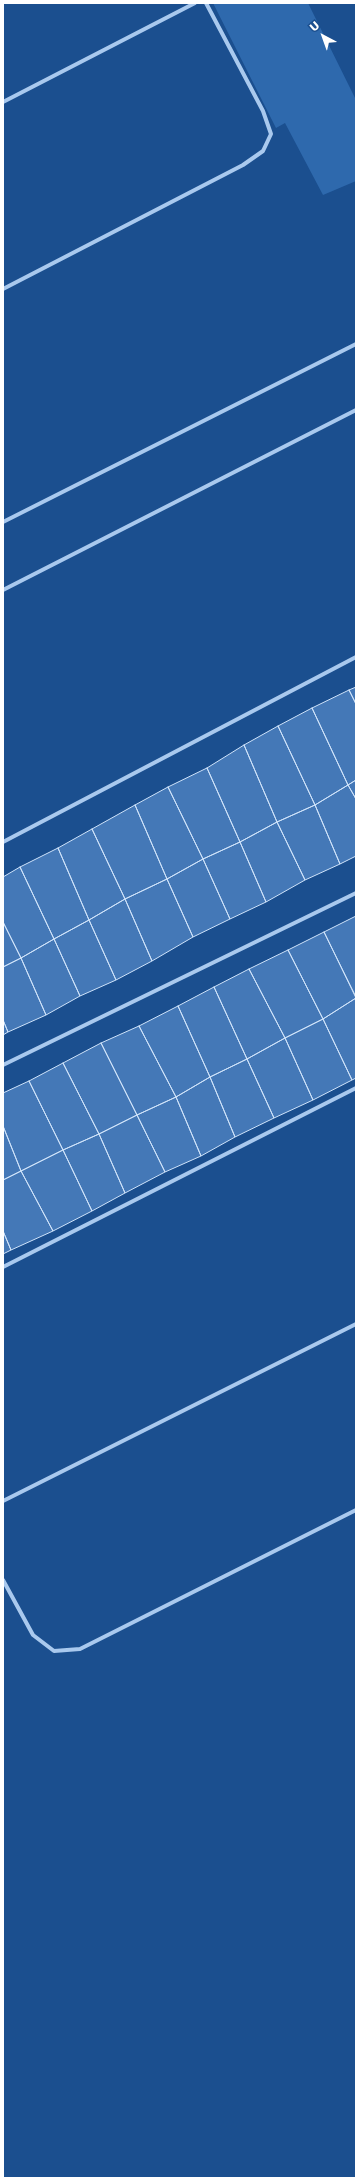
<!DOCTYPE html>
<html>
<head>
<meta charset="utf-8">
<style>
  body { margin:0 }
  #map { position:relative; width:359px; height:2181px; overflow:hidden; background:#1b4f8f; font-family:"DejaVu Sans",sans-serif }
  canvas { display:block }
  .frame { position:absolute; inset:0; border:4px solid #fff; pointer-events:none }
  .north { position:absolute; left:303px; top:16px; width:40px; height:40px; -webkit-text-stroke:3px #1b4f8f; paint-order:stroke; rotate:319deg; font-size:11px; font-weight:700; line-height:16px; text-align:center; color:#fff }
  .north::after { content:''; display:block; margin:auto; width:14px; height:18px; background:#fff; clip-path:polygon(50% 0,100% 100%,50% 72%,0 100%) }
</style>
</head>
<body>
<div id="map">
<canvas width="359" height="2181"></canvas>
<div class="frame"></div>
<div class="north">U</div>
</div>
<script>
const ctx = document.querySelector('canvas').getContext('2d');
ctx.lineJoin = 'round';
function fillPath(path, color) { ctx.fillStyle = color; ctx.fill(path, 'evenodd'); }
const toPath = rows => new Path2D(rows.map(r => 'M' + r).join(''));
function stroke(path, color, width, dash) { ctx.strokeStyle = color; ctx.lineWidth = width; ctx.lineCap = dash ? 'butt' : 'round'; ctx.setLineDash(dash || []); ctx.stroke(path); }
fillPath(toPath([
  [213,3,308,3,356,100,356,181,323,195,285,123,276,128]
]), '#2e69ad');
const building = toPath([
  [356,687,356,704,349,690,356,687],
  [349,690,356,704,356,780,348,785,312,708,349,690],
  [312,708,348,785,315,805,278,726,312,708],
  [278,726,315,805,277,822,244,745,278,726],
  [244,745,277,822,240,842,207,768,244,745],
  [207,768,240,842,203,859,168,787,207,768],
  [356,780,356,799,348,785,356,780],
  [348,785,356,799,356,856,340,864,315,805,348,785],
  [168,787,203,859,167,879,135,805,168,787],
  [135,805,167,879,125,899,92,829,135,805],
  [315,805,340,864,305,880,277,822,315,805],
  [277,822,305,880,266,902,240,842,277,822],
  [92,829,125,899,89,920,58,848,92,829],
  [240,842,266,902,230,919,203,859,240,842],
  [58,848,89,920,54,939,20,867,58,848],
  [203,859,230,919,193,937,167,879,203,859],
  [20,867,54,939,21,958,3,922,3,877,20,867],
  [167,879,193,937,152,961,125,899,167,879],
  [125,899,152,961,116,980,89,920,125,899],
  [356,916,356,997,324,932,356,916],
  [89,920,116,980,80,996,54,939,89,920],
  [3,922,21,958,3,967,3,922],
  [324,932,356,998,323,1019,288,950,324,932],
  [54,939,80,996,46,1015,21,958,54,939],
  [288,950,323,1019,285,1038,249,969,288,950],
  [21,958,46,1015,8,1032,3,1020,3,967,21,958],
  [249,969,285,1038,247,1059,214,987,249,969],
  [214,987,247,1059,210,1077,178,1006,214,987],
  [356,998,356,1078,352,1080,323,1019,356,998],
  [178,1006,210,1077,176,1097,139,1026,178,1006],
  [323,1019,352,1080,313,1100,285,1038,323,1019],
  [3,1020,8,1032,3,1035,3,1020],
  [139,1026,176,1097,137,1115,101,1043,139,1026],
  [285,1038,313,1100,274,1118,247,1059,285,1038],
  [101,1043,137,1115,99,1134,63,1063,101,1043],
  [247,1059,274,1118,235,1137,210,1077,247,1059],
  [63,1063,99,1134,63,1150,29,1081,63,1063],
  [210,1077,235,1137,201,1156,176,1097,210,1077],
  [29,1081,63,1150,21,1171,3,1126,3,1093,29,1081],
  [176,1097,201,1156,165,1172,137,1115,176,1097],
  [137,1115,165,1172,125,1193,99,1134,137,1115],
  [3,1126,21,1171,3,1180,3,1126],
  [99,1134,125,1193,92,1211,63,1150,99,1134],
  [63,1150,92,1211,53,1231,21,1171,63,1150],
  [21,1171,53,1231,11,1250,3,1231,3,1180,21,1171],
  [3,1231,11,1250,3,1254,3,1231]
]);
fillPath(building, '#4478b7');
stroke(building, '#cfe3fa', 1);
stroke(toPath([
  [3,102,195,3],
  [3,289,243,165,263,151,271,134,263,111,206,3],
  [3,522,356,344],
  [3,590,356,410],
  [3,842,356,657],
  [3,1065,356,893],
  [3,1267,356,1088],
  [3,1501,356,1324],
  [3,1580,33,1635,54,1651,80,1649,356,1510]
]), '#a9c9ee', 4);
</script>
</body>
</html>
